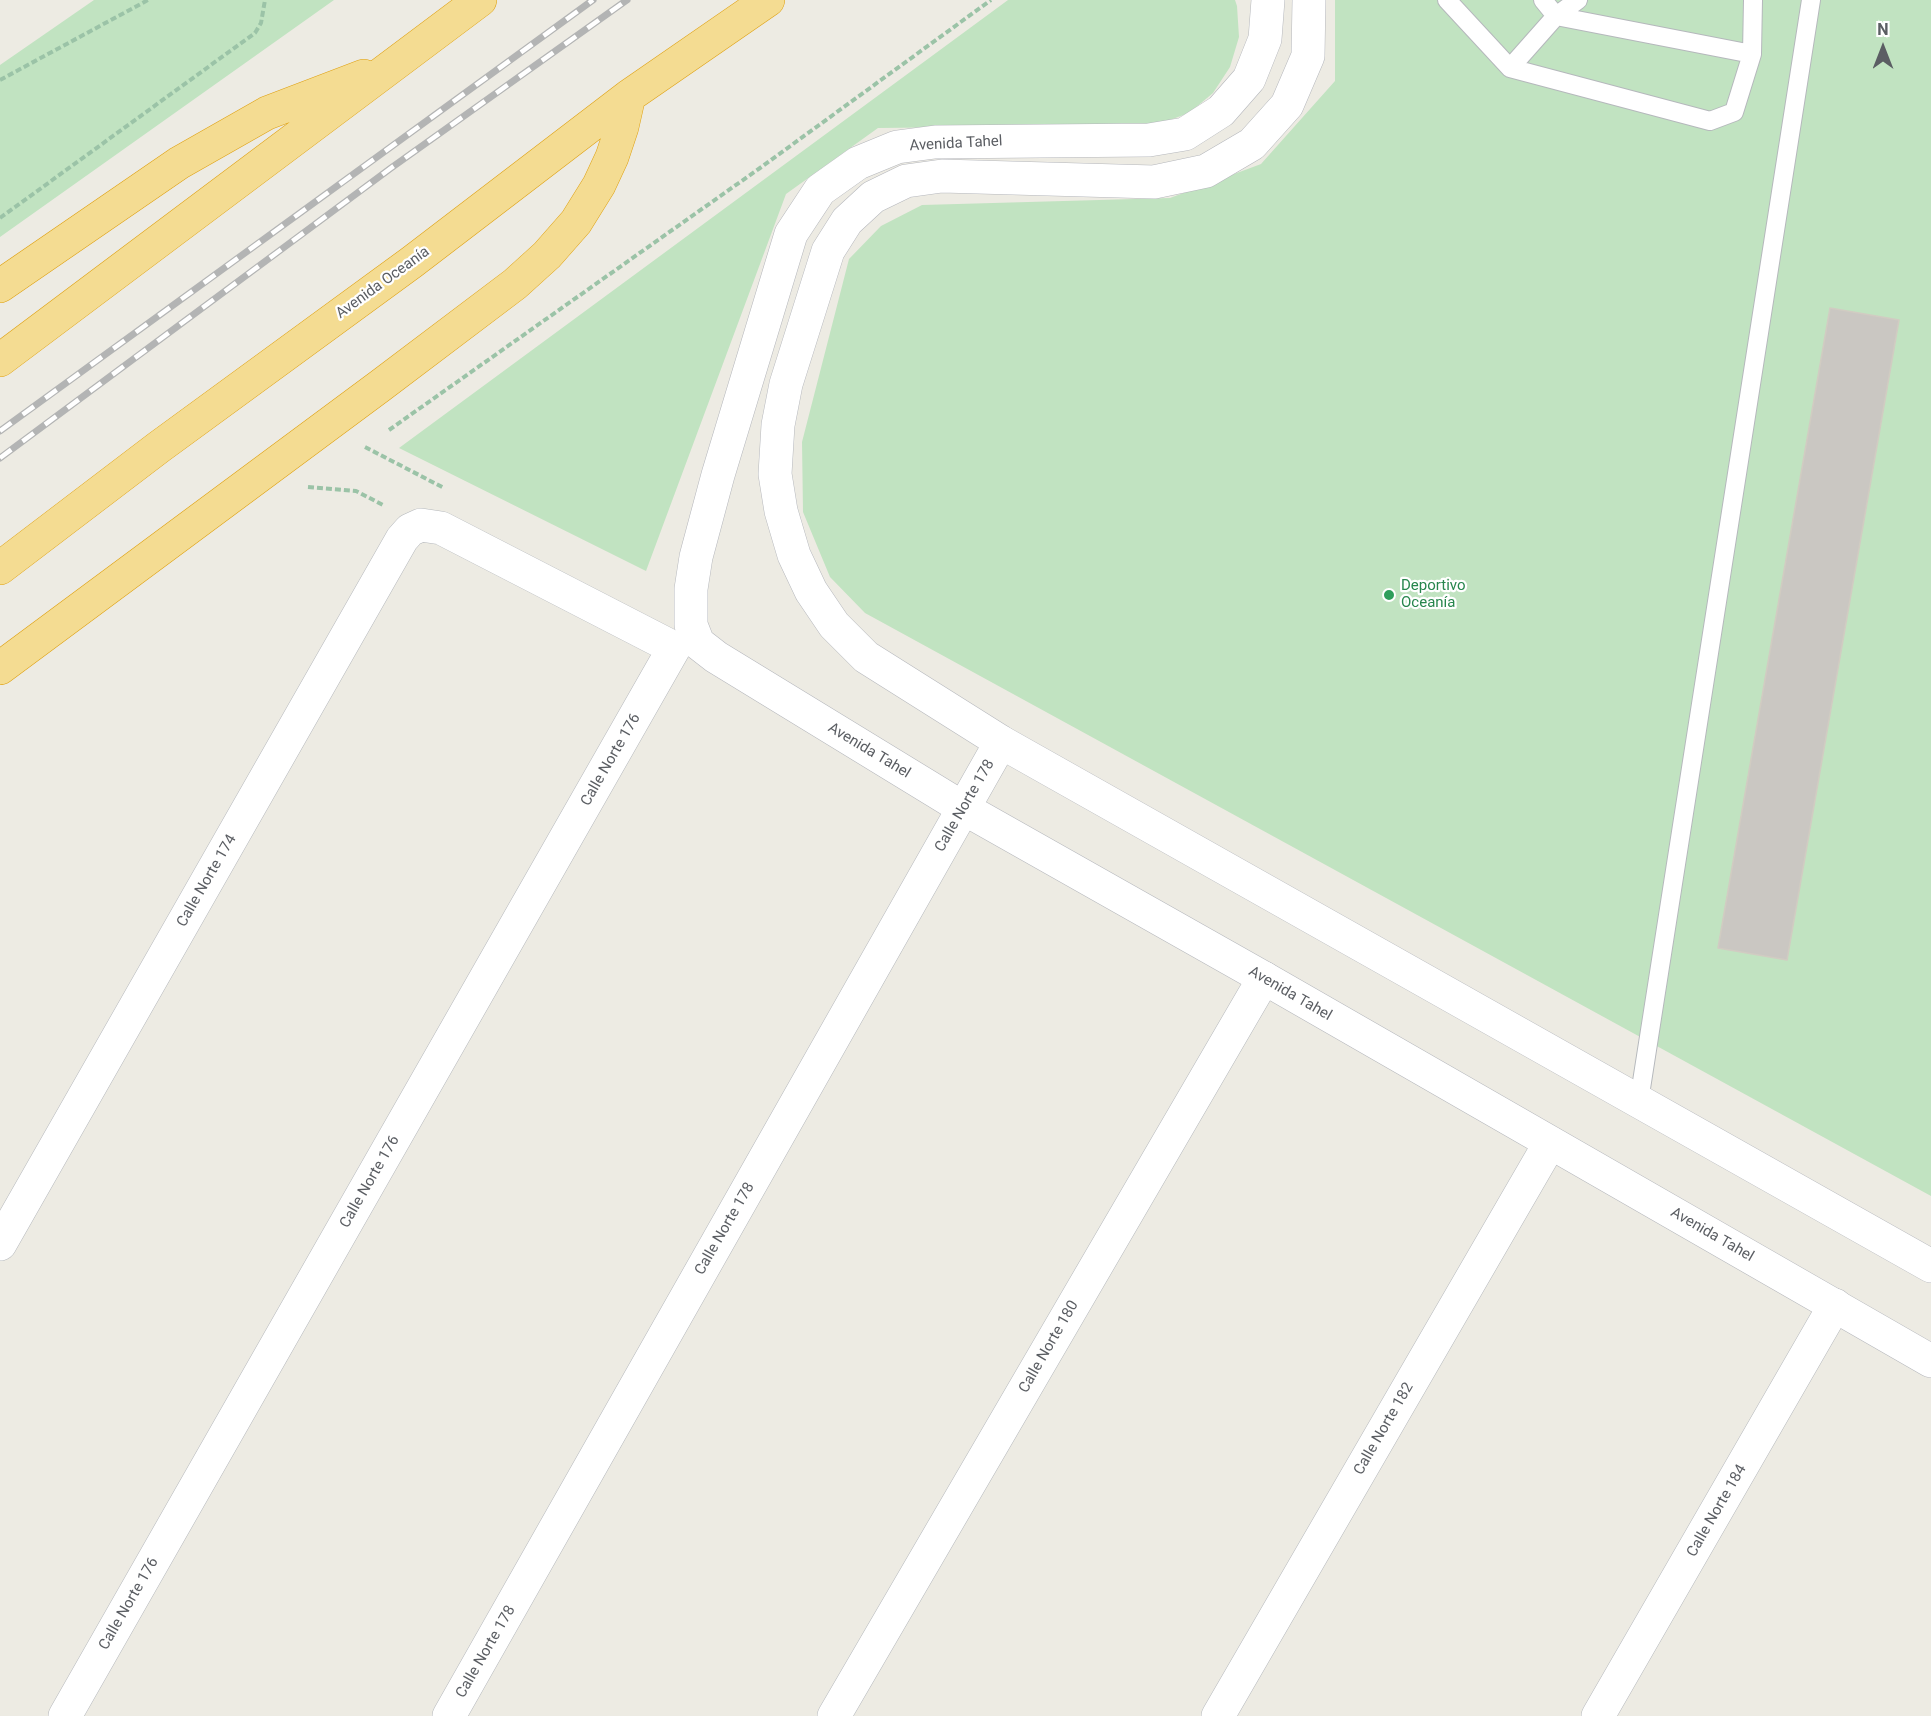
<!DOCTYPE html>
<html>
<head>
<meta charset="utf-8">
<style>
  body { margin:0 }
  #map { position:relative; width:1931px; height:1716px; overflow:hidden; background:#edebe3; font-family:Roboto,sans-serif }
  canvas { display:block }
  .north { position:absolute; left:1853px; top:18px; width:60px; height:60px; -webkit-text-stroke:4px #fff; paint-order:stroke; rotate:0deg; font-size:16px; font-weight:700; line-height:24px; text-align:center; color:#5b5e63 }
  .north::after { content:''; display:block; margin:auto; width:21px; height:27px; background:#5b5e63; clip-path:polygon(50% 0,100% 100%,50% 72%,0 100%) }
</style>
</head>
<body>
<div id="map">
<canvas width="1931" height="1716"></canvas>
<div class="north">N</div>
</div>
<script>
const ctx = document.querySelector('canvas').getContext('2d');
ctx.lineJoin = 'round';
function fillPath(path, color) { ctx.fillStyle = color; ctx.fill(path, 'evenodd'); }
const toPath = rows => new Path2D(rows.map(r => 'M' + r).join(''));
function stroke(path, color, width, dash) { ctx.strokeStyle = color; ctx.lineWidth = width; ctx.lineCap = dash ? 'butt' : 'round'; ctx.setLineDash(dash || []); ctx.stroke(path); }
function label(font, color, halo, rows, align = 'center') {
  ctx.font = font + ' Roboto,sans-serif'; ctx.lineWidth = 4.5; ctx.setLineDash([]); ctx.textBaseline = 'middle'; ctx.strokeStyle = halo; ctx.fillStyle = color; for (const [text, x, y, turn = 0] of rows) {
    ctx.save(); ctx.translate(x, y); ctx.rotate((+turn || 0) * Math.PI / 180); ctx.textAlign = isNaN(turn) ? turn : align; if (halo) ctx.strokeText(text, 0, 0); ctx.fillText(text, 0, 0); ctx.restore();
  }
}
fillPath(toPath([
  [94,0,334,0,0,237,0,65],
  [1008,0,1235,0,1237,6,1239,37,1230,67,1213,93,1189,113,1156,125,878,128,786,194,646,571,399,448],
  [1335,0,1931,0,1931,1196,865,613,830,577,803,512,802,442,849,259,881,226,922,205,1170,198,1261,164,1335,81]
]), '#c1e3c1');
const building = toPath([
  [1830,308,1899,320,1787,960,1718,948,1830,308]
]);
fillPath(building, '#cac7c2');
stroke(building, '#d1ccc2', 1.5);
const lane = toPath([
  [1447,0,1510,68,1710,121,1734,112,1752,54,1753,0],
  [1543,0,1556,16,1752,54],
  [1510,68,1556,16,1578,0],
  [1639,1101,1811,0]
]);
const street = toPath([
  [0,1244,402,539,410,530,421,525,441,528,674,648],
  [65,1716,674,648],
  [449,1716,1001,742],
  [834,1716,1264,978],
  [1218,1716,1550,1143],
  [1598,1716,1835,1305]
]);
const secondary = toPath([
  [1268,0,1265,39,1249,79,1221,111,1185,134,1149,140,935,142,897,147,858,163,820,190,791,234,718,475,696,557,691,589,691,625,698,643,716,657,963,808,1264,978,1931,1361],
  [1309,0,1308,56,1287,105,1252,144,1206,171,1154,182,942,176,906,181,873,197,847,221,828,251,786,384,778,425,775,474,781,511,794,555,811,591,834,625,866,657,1001,742,1931,1266]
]);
const highway = toPath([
  [0,286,179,163,267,113,364,76],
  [0,360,480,0],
  [0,568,159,447,412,262,629,96,768,0],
  [0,668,380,386,515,284,547,255,576,222,599,185,612,157,622,127,629,96]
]);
stroke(lane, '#b5b8bc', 20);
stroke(street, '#b5b8bc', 34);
stroke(secondary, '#b5b7bc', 34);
stroke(highway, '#dea011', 34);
stroke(toPath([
  [0,80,148,0],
  [0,218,255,33,261,23,265,0],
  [389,430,760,168,991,0],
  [365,447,444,488],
  [308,487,356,491,383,505]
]), '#9bc3a7', 4, [6, 3]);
stroke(lane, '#fff', 18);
stroke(street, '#fff', 33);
stroke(secondary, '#fff', 33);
stroke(highway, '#f4dc92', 33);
const rail = toPath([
  [0,431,593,0],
  [0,458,391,168,627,0]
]);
stroke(rail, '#b3b4b4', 7);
stroke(rail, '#fff', 4.5, [14]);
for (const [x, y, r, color] of [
  [1389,595,6,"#2e9e5b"]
]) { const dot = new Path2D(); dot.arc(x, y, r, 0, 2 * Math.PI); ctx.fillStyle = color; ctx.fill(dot); stroke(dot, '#fff', 2); }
label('15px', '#5b5e63', '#fff', [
  ["Avenida Tahel",956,144,-3],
  ["Avenida Oceanía",383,283,-36],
  ["Avenida Tahel",869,751,31],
  ["Calle Norte 176",611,760,-60],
  ["Calle Norte 178",965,806,-60],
  ["Calle Norte 174",207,881,-60],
  ["Avenida Tahel",1290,994,30],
  ["Calle Norte 176",370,1182,-60],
  ["Calle Norte 178",725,1229,-60],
  ["Avenida Tahel",1712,1235,30],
  ["Calle Norte 180",1049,1347,-60],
  ["Calle Norte 182",1384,1429,-60],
  ["Calle Norte 184",1717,1511,-60],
  ["Calle Norte 176",129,1604,-60],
  ["Calle Norte 178",486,1652,-60]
]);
label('15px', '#27864d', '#fff', [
  ["Deportivo",1401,586],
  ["Oceanía",1401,603]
], 'left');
</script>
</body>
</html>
